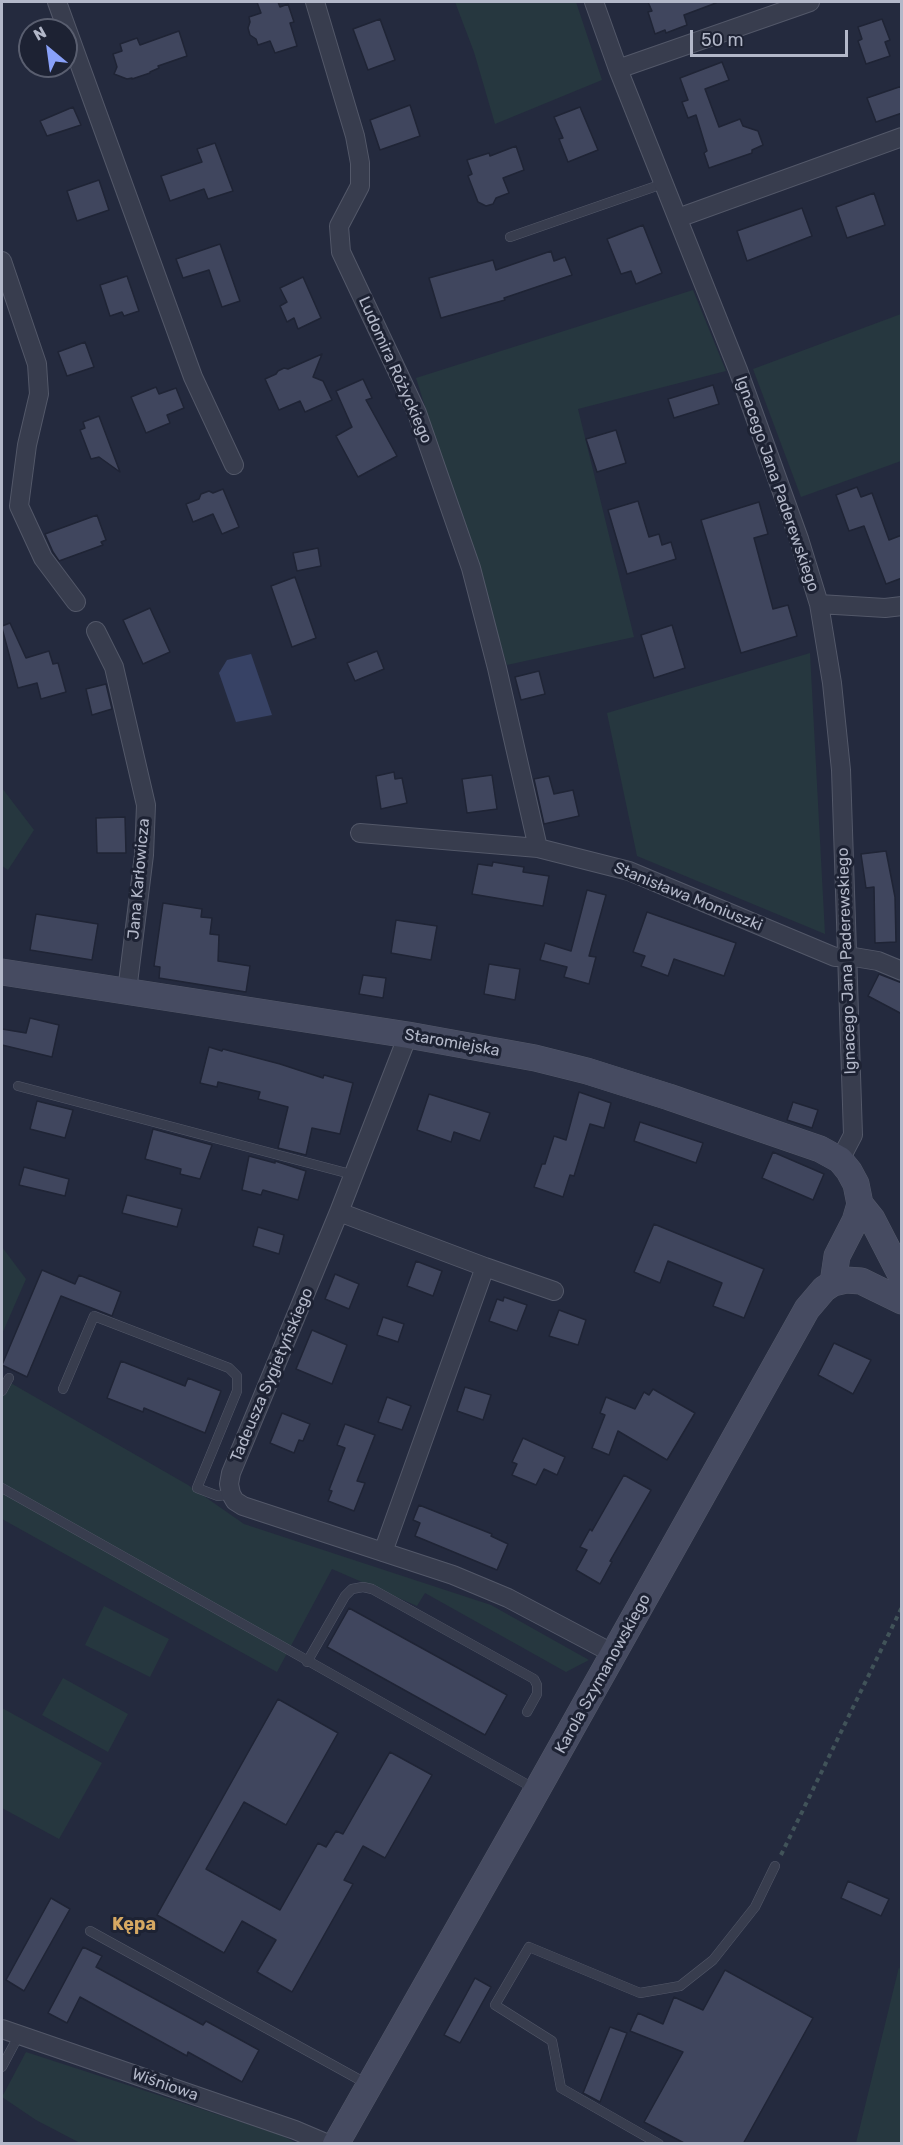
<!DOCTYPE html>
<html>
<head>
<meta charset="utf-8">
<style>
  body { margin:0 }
  #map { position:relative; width:903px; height:2145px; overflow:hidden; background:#242a3e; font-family:Rubik,sans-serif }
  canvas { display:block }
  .frame { position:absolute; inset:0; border:3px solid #b3b8c9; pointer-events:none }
  .north { position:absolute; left:18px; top:18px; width:60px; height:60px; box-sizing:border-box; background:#1d2233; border:2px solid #595e6f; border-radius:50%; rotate:331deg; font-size:16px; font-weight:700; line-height:24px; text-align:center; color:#b3b8c9 }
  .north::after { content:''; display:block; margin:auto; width:21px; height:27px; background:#89a1f9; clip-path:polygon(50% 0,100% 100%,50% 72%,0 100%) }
  .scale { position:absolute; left:690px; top:30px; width:158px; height:27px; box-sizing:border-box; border:3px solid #b3b8c9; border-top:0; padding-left:8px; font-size:18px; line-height:21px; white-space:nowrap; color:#b3b8c9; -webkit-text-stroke:4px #1d2233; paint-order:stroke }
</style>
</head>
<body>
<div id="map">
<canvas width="903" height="2145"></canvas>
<div class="frame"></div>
<div class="north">N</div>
<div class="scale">50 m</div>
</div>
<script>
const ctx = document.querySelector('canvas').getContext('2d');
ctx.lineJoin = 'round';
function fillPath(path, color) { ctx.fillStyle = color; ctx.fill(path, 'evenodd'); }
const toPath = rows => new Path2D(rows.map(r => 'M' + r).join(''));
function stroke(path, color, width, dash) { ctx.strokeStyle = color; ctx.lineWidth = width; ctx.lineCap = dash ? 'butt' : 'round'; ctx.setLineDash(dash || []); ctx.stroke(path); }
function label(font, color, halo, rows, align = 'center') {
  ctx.font = font + ' Rubik,sans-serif'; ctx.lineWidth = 6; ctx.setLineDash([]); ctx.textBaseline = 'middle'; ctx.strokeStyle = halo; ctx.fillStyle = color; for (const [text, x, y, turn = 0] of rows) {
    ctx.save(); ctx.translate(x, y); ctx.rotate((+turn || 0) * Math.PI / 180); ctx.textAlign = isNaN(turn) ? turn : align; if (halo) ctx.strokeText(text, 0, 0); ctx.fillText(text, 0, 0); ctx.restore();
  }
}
fillPath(toPath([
  [455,2,576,2,602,80,495,124,474,52],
  [693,290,726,371,578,409,634,637,507,665,416,378],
  [901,314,901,461,801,497,753,369],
  [810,653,825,934,637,856,607,713],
  [2,788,34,830,8,870,2,866],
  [2,1247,26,1279,2,1334],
  [2,1378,188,1485,244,1524,491,1605,589,1660,566,1672,425,1593,417,1606,332,1569,277,1672,2,1519],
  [104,1606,169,1639,150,1677,85,1645],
  [63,1678,128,1714,108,1752,42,1715],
  [2,1708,102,1763,59,1839,2,1808],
  [899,1967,902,1973,901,2143,856,2143],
  [26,2052,281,2135,296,2143,80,2143,36,2120,2,2097]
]), '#26373f');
fillPath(toPath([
  [251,654,272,715,236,722,219,673,227,660]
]), '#374265');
const building = toPath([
  [257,2,278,2,280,7,288,4,294,22,290,23,297,46,275,53,270,41,258,45,256,39,250,35,248,28,250,22,249,17,261,13,257,2],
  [648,2,716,2,716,3,684,15,687,25,666,33,665,30,655,34,648,12,652,11,648,2],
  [380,19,395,60,368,70,353,29,380,19],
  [882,19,890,40,885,42,890,56,866,64,858,41,862,39,858,27,882,19],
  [179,31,187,56,158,66,159,68,150,72,150,73,132,79,132,78,127,79,114,74,117,67,113,54,122,51,120,44,137,38,140,45,179,31],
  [722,62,729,80,705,89,719,127,740,119,743,126,758,131,763,145,752,150,752,153,709,168,704,153,707,151,696,115,688,118,682,102,688,100,680,78,722,62],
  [902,86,902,113,876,122,867,98,902,86],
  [410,105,420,136,380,150,370,120,410,105],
  [73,107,81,125,47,136,40,121,73,107],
  [580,107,598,150,568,162,559,139,563,138,554,117,580,107],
  [215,143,233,191,208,199,204,189,170,201,161,176,202,162,197,149,215,143],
  [516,146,524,170,503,178,509,193,496,198,493,204,486,206,478,202,468,176,472,174,467,160,489,153,490,156,516,146],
  [99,180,109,210,77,221,67,191,99,180],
  [874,193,885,225,847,238,836,207,874,193],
  [802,208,812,236,747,261,737,231,802,208],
  [643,225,662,273,636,284,631,271,621,274,607,239,643,225],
  [220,244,240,301,222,307,209,270,183,278,176,259,220,244],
  [551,251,554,261,565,257,572,275,504,298,505,300,441,318,429,278,493,260,496,270,551,251],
  [127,276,139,311,124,316,122,312,110,316,100,285,127,276],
  [303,277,321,318,298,329,294,318,287,322,280,306,287,302,280,288,303,277],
  [85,342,94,367,67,376,58,352,85,342],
  [322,354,313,377,323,381,332,400,305,412,300,401,279,410,265,379,276,374,278,371,284,368,288,369,322,354],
  [363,379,372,398,366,400,397,456,358,477,336,436,352,427,336,391,363,379],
  [713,385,719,404,674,418,668,399,713,385],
  [156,387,159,394,176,388,184,408,167,415,170,423,146,433,131,397,156,387],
  [99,416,120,472,99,457,91,459,80,430,85,428,83,422,99,416],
  [616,430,626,463,597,472,586,439,616,430],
  [857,487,861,497,872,493,889,540,902,535,902,578,886,584,864,526,849,531,836,495,857,487],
  [223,489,239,527,222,534,213,514,193,522,186,504,199,499,201,494,209,491,213,493,223,489],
  [638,501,649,537,659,534,662,545,671,542,676,559,627,574,608,510,638,501],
  [759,502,768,534,754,538,773,609,788,605,797,636,741,653,701,520,759,502],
  [97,515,106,540,101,542,103,545,59,561,53,552,45,534,97,515],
  [318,548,321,566,297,571,293,553,318,548],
  [295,577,316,638,292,647,271,586,295,577],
  [150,608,170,652,143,664,123,620,150,608],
  [10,623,26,658,49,651,53,664,58,663,66,692,41,699,37,683,18,688,2,628,2,626,10,623],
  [672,625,685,668,654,678,641,635,672,625],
  [377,651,384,669,355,681,347,663,377,651],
  [539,671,545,694,521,700,515,677,539,671],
  [106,684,112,709,92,715,86,689,106,684],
  [394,772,395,779,402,778,407,803,381,809,376,776,394,772],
  [492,775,497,809,467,813,462,779,492,775],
  [549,776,554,794,573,790,579,816,544,824,534,779,549,776],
  [125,817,126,853,97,853,96,818,125,817],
  [886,851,895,897,896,942,875,943,874,887,866,888,861,854,886,851],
  [493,862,524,867,523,872,549,876,543,906,472,894,478,864,492,866,493,862],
  [587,890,606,895,589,956,596,957,589,984,564,977,567,967,540,960,545,943,571,951,587,890],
  [163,903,202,909,201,917,212,918,210,934,219,935,218,961,250,966,246,992,159,978,160,967,154,966,163,903],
  [647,912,736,943,724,976,674,959,668,976,641,966,645,956,633,952,647,912],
  [36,914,98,924,92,960,30,950,36,914],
  [396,920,437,926,431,960,391,953,396,920],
  [489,964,520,969,515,1000,484,994,489,964],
  [879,974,902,983,902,1014,868,996,879,974],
  [363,975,386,978,383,998,359,994,363,975],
  [30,1018,59,1025,52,1057,2,1045,2,1029,26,1033,30,1018],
  [209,1047,222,1051,223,1049,280,1064,323,1078,324,1075,353,1083,340,1134,312,1128,306,1155,278,1148,288,1107,258,1099,260,1092,218,1082,217,1087,200,1083,209,1047],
  [579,1092,611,1103,604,1128,590,1124,574,1176,570,1175,563,1197,534,1187,542,1164,545,1164,554,1136,566,1140,579,1092],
  [429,1094,490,1113,480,1141,454,1132,451,1142,417,1130,429,1094],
  [37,1101,73,1110,65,1138,30,1129,37,1101],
  [793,1102,818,1110,812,1128,787,1120,793,1102],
  [640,1122,703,1143,696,1163,634,1141,640,1122],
  [153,1129,212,1145,200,1179,180,1174,181,1169,145,1159,153,1129],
  [773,1152,824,1174,813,1200,762,1178,773,1152],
  [249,1156,275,1163,275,1161,306,1171,298,1200,263,1190,261,1195,242,1190,249,1156],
  [24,1167,69,1179,65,1196,19,1185,24,1167],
  [127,1195,182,1209,177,1227,122,1213,127,1195],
  [654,1224,764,1269,744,1318,713,1306,722,1283,668,1261,660,1283,634,1272,654,1224],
  [258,1227,284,1235,279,1254,253,1246,258,1227],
  [416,1261,442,1271,433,1296,407,1286,416,1261],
  [42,1270,75,1284,79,1275,121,1292,112,1316,61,1296,27,1377,2,1365,42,1270],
  [335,1274,359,1284,349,1309,325,1299,335,1274],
  [504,1297,527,1305,517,1331,489,1321,497,1299,503,1301,504,1297],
  [559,1310,586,1320,578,1345,549,1336,559,1310],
  [383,1317,404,1324,398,1342,377,1335,383,1317],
  [312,1330,347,1345,332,1384,296,1369,312,1330],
  [834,1343,871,1360,853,1394,818,1375,834,1343],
  [121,1361,185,1386,188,1378,221,1391,205,1433,144,1408,143,1412,107,1398,121,1361],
  [465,1387,491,1395,483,1420,457,1411,465,1387],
  [653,1389,695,1413,667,1460,618,1431,609,1455,592,1448,605,1415,600,1413,606,1397,635,1409,644,1392,649,1395,653,1389],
  [387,1397,411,1406,402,1430,378,1422,387,1397],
  [282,1413,310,1424,303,1441,299,1440,294,1453,270,1443,282,1413],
  [345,1424,375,1435,357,1481,365,1483,354,1511,328,1501,332,1491,329,1490,345,1448,337,1445,345,1424],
  [523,1438,565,1457,557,1475,544,1469,536,1485,512,1475,517,1464,512,1462,523,1438],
  [624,1475,651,1490,610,1561,612,1562,600,1584,576,1570,587,1550,580,1547,590,1529,592,1531,624,1475],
  [419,1505,492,1534,491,1536,508,1544,497,1570,415,1536,420,1523,413,1520,419,1505],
  [349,1608,507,1695,485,1735,327,1647,349,1608],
  [278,1699,338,1733,286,1825,244,1802,206,1869,280,1910,318,1843,326,1847,336,1831,343,1834,390,1752,432,1775,385,1858,363,1846,344,1880,353,1884,292,1992,257,1972,276,1940,242,1921,224,1953,157,1915,278,1699],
  [848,1881,889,1899,881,1916,841,1898,848,1881],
  [51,1898,70,1909,24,1991,6,1980,51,1898],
  [83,1947,102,1956,96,1967,203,2025,206,2021,259,2050,242,2082,188,2052,187,2056,80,1997,67,2023,48,2013,83,1947],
  [725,1970,813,2018,743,2144,686,2144,644,2122,683,2052,630,2031,638,2013,663,2024,674,1997,703,2010,725,1970],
  [475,1978,491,1987,460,2043,444,2035,475,1978],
  [610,2027,627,2033,600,2102,583,2093,610,2027]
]);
fillPath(building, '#40465e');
stroke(building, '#1f2435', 1.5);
const lane = toPath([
  [510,237,665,183],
  [18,1086,354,1175],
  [63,1389,94,1316,229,1368,237,1376,237,1391,197,1488,218,1496,231,1494],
  [2,1391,9,1378],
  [2,1488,535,1789],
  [307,1662,345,1596,352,1589,363,1587,372,1589,534,1679,537,1685,537,1694,527,1712],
  [90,1931,369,2085],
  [2,2067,19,2035],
  [659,2144,561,2088,552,2041,495,2005,529,1947,640,1993,680,1986,713,1960,755,1907,775,1866]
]);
const street = toPath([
  [57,2,193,377,234,465],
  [315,2,355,136,360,163,360,186,339,226,341,252,417,413,471,568,497,668,538,848],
  [594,2,618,69,738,370,799,539,819,604,832,683,841,770,853,1135,840,1160],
  [618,69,810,2],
  [678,218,902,137],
  [2,261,37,364,39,394,27,445,19,506,43,558,76,602],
  [819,604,885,608,902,606],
  [96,631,114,667,146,805,144,855,127,991],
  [360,833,538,848,629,871,835,957,848,956,878,961,902,971],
  [408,1035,339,1212,231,1473,229,1484,231,1494,235,1501,243,1506,453,1575,508,1598,614,1654],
  [339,1212,485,1267,554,1291],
  [383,1552,485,1267],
  [2,2029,295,2130,328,2144]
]);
const secondary = toPath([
  [2,972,408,1035,535,1058,587,1071,669,1097,820,1149,840,1160,849,1171,856,1184,860,1204,872,1219,902,1277],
  [833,1283,837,1256,855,1221,860,1204],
  [336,2144,523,1815,807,1309,824,1289,833,1283,846,1280,861,1281,902,1301]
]);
stroke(lane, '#535869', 10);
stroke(street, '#535869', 20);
stroke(secondary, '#535869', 27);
stroke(toPath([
  [781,1855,902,1607]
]), '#415359', 4, [4.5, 4.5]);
stroke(lane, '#383d4e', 9);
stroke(street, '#383d4e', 18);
stroke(secondary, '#464b61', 26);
label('16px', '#b3b8c9', '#1d2233', [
  ["Ludomira Różyckiego",395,370,66],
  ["Ignacego Jana Paderewskiego",777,484,71],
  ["Jana Karłowicza",139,879,-85],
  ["Stanisława Moniuszki",688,897,22],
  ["Ignacego Jana Paderewskiego",847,961,-92],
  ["Staromiejska",452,1043,10],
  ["Tadeusza Sygietyńskiego",272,1375,-67],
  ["Karola Szymanowskiego",603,1674,-61],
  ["Wiśniowa",165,2085,19]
]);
label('bold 18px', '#d6a862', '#1d2233', [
  ["Kępa",134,1925]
]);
</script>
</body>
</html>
